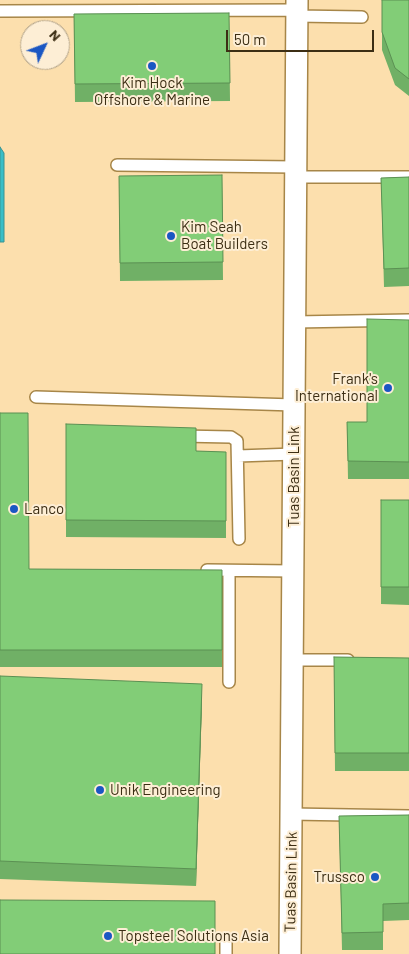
<!DOCTYPE html>
<html>
<head>
<meta charset="utf-8">
<style>
  body { margin:0 }
  #map { position:relative; width:409px; height:954px; overflow:hidden; background:#fcdfad; font-family:Barlow,sans-serif }
  canvas { display:block }
  .north { position:absolute; left:20px; top:20px; width:50px; height:50px; box-sizing:border-box; background:#fdeed5; border:1px solid #b0a188; border-radius:50%; rotate:47deg; font-size:14px; font-weight:700; line-height:20px; text-align:center; color:#3c2e14 }
  .north::after { content:''; display:block; margin:auto; width:18px; height:22px; background:#1b57c3; clip-path:polygon(50% 0,100% 100%,50% 72%,0 100%) }
  .scale { position:absolute; left:226px; top:30px; width:148px; height:22px; box-sizing:border-box; border:2px solid #3c2e14; border-top:0; padding-left:6px; font-size:15px; line-height:18px; white-space:nowrap; color:#3c2e14; -webkit-text-stroke:4px #fdeed5; paint-order:stroke }
</style>
</head>
<body>
<div id="map">
<canvas width="409" height="954"></canvas>
<div class="north">N</div>
<div class="scale">50 m</div>
</div>
<script>
const ctx = document.querySelector('canvas').getContext('2d');
ctx.lineJoin = 'round';
function fillPath(path, color) { ctx.fillStyle = color; ctx.fill(path, 'evenodd'); }
const toPath = rows => new Path2D(rows.map(r => 'M' + r).join(''));
function stroke(path, color, width, dash) { ctx.strokeStyle = color; ctx.lineWidth = width; ctx.lineCap = dash ? 'butt' : 'round'; ctx.setLineDash(dash || []); ctx.stroke(path); }
function label(font, color, halo, rows, align = 'center') {
  ctx.font = font + ' Barlow,sans-serif'; ctx.lineWidth = 4; ctx.setLineDash([]); ctx.textBaseline = 'middle'; ctx.strokeStyle = halo; ctx.fillStyle = color; for (const [text, x, y, turn = 0] of rows) {
    ctx.save(); ctx.translate(x, y); ctx.rotate((+turn || 0) * Math.PI / 180); ctx.textAlign = isNaN(turn) ? turn : align; if (halo) ctx.strokeText(text, 0, 0); ctx.fillText(text, 0, 0); ctx.restore();
  }
}
const water = toPath([
  [0,147,4,153,4,242,0,242,0,147]
]);
fillPath(water, '#39bec7');
stroke(water, '#3a9391', 1);
const service = toPath([
  [0,11,296,10],
  [296,16,362,17],
  [117,165,295,167],
  [295,177,409,177],
  [295,322,409,320],
  [36,397,294,405],
  [181,436,231,437,237,441,239,539],
  [238,456,294,454],
  [207,570,293,571],
  [292,660,348,660],
  [229,682,229,571],
  [291,814,409,816],
  [226,939,226,954]
]);
const minor = toPath([
  [290,954,297,0]
]);
stroke(service, '#a78648', 14);
stroke(minor, '#a78648', 24);
stroke(service, '#fff', 11);
stroke(minor, '#fff', 21);
fillPath(toPath([
  [382,0,409,0,409,96,395,85,382,50],
  [229,13,230,101,75,102,74,14],
  [222,175,223,280,120,281,119,176],
  [409,177,409,286,384,287,381,178],
  [409,320,409,479,348,479,347,422,367,422],
  [0,413,29,569,222,570,222,667,0,667],
  [66,424,196,451,226,452,226,538,66,537],
  [381,500,409,500,409,605,381,604],
  [334,657,409,658,409,771,335,771],
  [0,676,202,702,196,886,0,879],
  [409,815,409,920,383,921,383,950,342,950,339,816]
]), '#70b066');
fillPath(toPath([
  [202,684,202,702,196,886,196,869]
]), '#5b9053');
const building = toPath([
  [382,0,409,0,409,79,395,68,382,32,382,0],
  [229,13,230,83,75,84,74,14,229,13],
  [222,175,223,262,120,263,119,176,222,175],
  [409,177,409,268,384,269,381,178,409,177],
  [367,319,409,320,409,462,348,461,347,422,367,422,367,319],
  [0,413,28,413,29,569,222,570,222,650,0,650,0,413],
  [66,424,196,428,196,451,226,452,226,521,66,520,66,424],
  [381,500,409,500,409,587,381,587,381,500],
  [334,657,409,658,409,753,335,753,334,657],
  [0,676,202,684,196,869,0,861,0,676],
  [409,815,409,903,383,904,383,932,342,933,339,816,409,815],
  [0,900,215,901,215,954,0,954,0,900]
]);
fillPath(building, '#82cd77');
stroke(building, '#5b9053', 1);
for (const [x, y, r, color] of [
  [152,66,5,"#1b57c3"],
  [171,236,5,"#1b57c3"],
  [388,388,5,"#1b57c3"],
  [14,509,5,"#1b57c3"],
  [100,790,5,"#1b57c3"],
  [375,877,5,"#1b57c3"],
  [108,936,5,"#1b57c3"]
]) { const dot = new Path2D(); dot.arc(x, y, r, 0, 2 * Math.PI); ctx.fillStyle = color; ctx.fill(dot); stroke(dot, '#fdeed5', 2); }
label('15px', '#3c2e14', '#fdeed5', [
  ["Kim Hock",152,83,"center"],
  ["Offshore & Marine",152,100,"center"],
  ["Kim Seah",181,227],
  ["Boat Builders",181,244],
  ["Frank's",378,379,"right"],
  ["International",378,396,"right"],
  ["Lanco",24,509],
  ["Unik Engineering",110,790],
  ["Trussco",365,877,"right"],
  ["Topsteel Solutions Asia",118,936]
], 'left');
label('15px', '#3c2e14', '#fdeed5', [
  ["Tuas Basin Link",294,477,-90],
  ["Tuas Basin Link",291,882,-89]
]);
</script>
</body>
</html>
